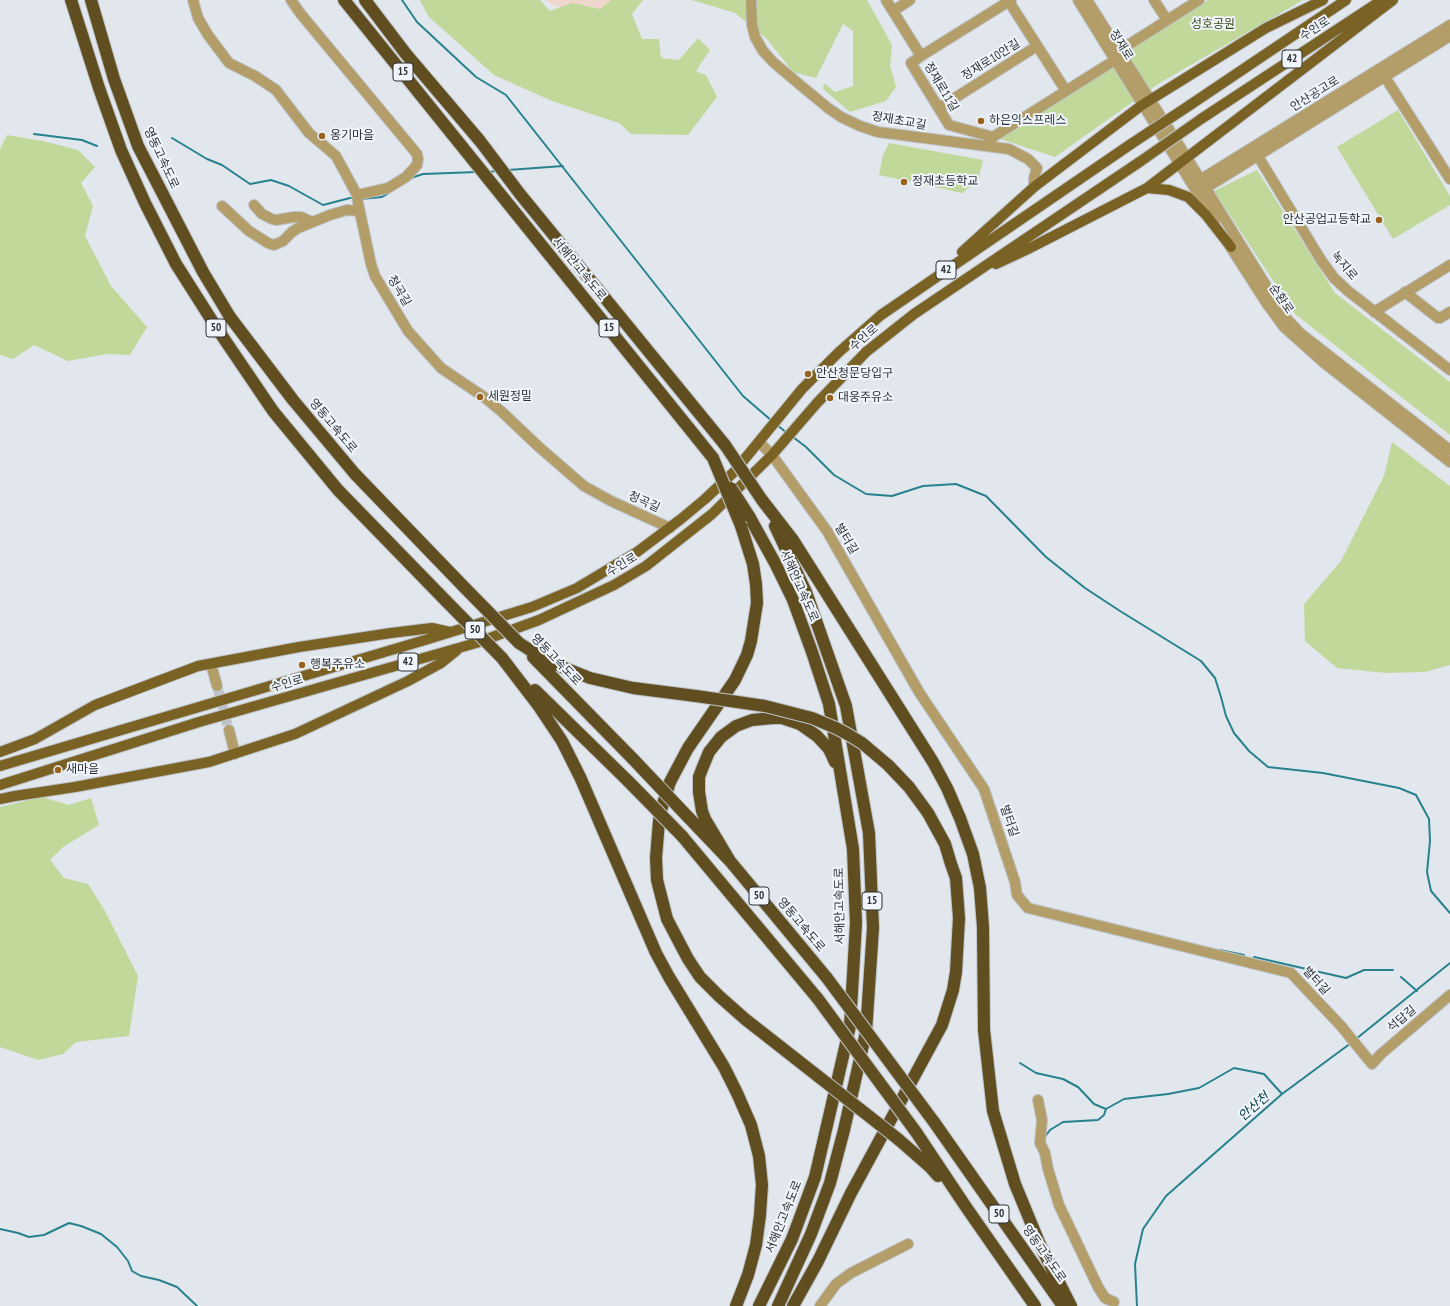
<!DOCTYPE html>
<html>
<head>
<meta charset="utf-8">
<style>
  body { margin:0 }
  canvas { display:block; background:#e1e7ed }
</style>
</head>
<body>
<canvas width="1450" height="1306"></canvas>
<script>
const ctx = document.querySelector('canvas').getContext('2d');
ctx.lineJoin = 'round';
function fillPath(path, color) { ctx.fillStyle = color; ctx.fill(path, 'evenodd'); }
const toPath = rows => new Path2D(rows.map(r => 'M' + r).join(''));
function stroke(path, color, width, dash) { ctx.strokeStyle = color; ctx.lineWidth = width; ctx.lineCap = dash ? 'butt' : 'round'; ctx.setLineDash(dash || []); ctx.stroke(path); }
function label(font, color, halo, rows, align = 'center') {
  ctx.font = font + ' "PT Sans Narrow","Noto Sans KR",sans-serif'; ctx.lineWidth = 4; ctx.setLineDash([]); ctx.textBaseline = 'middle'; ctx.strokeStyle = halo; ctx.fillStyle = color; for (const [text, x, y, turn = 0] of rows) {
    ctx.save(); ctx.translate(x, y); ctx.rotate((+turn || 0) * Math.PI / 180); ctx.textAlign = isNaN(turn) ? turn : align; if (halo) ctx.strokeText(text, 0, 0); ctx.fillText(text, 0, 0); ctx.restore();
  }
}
fillPath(toPath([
  [545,0,624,0,590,14,555,6]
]), '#efd7ce');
fillPath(toPath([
  [420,0,540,0,550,11,572,3,600,9,611,0,643,0,632,14,642,39,659,39,661,58,679,60,698,38,710,50,696,71,706,75,717,97,688,135,631,134,619,123,552,101,494,75,428,16],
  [692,0,867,0,892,45,890,65,896,87,886,101,850,112,823,89,824,83,835,92,853,86,853,31,843,24,816,78,793,72,767,39,735,13],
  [1208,0,1303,0,1158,84,1055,157,997,138,1109,70,1138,44],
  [1398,110,1450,196,1450,205,1393,239,1337,147],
  [7,135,43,141,78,150,95,167,81,183,93,206,85,236,111,286,147,327,130,355,107,354,68,361,34,345,13,359,0,355,0,149],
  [889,143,983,160,978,181,962,193,879,175,883,155],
  [1257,170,1335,293,1450,382,1450,435,1295,314,1214,191],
  [1392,442,1450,486,1450,665,1425,672,1386,673,1337,668,1305,641,1304,604,1341,561,1384,476],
  [42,797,69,805,91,798,99,825,63,847,50,860,64,878,88,884,105,911,138,976,129,1036,76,1042,63,1054,38,1060,0,1047,0,807]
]), '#c0d89a');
stroke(toPath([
  [402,0,417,22,476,77,506,95,743,396,772,421],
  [34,134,82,140,97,146],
  [172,138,207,159,222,165,250,184,271,180,289,186,323,205,350,198,354,198],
  [508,170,563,166],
  [488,172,497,171],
  [411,178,423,174,477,172],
  [361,199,382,197,389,193],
  [777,425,787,433],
  [793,437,806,447,834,475,866,494,892,496,923,486,956,484,986,496,1046,557,1085,588,1120,611,1201,661,1215,678,1221,697,1226,716,1234,733,1249,751,1268,767,1323,773,1399,788,1416,795,1429,819,1430,841,1427,872,1431,891,1450,913],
  [1220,950,1244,955],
  [1254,957,1346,978,1364,970,1393,970],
  [1401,977,1417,991],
  [1356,1039,1450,963],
  [1020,1063,1036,1073,1063,1079,1078,1087,1094,1104,1106,1109,1124,1099,1168,1094,1199,1088,1234,1068,1264,1074,1282,1094],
  [1044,1138,1050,1130,1063,1122,1098,1120,1104,1115,1106,1109],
  [0,1229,18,1233,29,1237,44,1235,69,1223,81,1226,101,1234,117,1247,128,1261,132,1271,141,1276,159,1280,177,1287,197,1306],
  [1137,1306,1135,1264,1143,1229,1166,1196,1282,1094,1351,1043]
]), '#27828e', 2);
stroke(toPath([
  [217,686,229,730]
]), '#bdc3c8', 10, [10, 5]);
const minor = toPath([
  [193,0,198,18,208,35,229,63,255,76,276,90,309,133,336,156,357,195,358,203,371,264,375,276,408,331,441,368,484,397,502,412,539,447,584,486,611,501,670,528],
  [291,0,300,13,417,154,418,159,417,165,406,177,388,188,357,195],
  [751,0,752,25,755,37,763,51,773,62,799,84,828,108,841,117,860,126,878,132,1009,149,1028,159,1037,168,1034,178,1034,187],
  [886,0,921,56],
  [1008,0,1066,91],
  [1078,0,1215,221],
  [1087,0,1187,158,1286,318,1300,333,1450,450],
  [1154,0,1167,20],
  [893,11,910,0],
  [1114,54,1199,0],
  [1385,77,1450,179],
  [939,108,1037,46],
  [993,137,949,125,911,63,921,56,1011,0],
  [989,143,993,137,1115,60],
  [1253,148,1321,260,1334,278,1348,291,1450,370],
  [1195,183,1450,25],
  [1201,191,1450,36],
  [254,205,262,214,272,219,276,220,294,217,301,217,312,222],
  [222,206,249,231,268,243,274,245,283,241,292,232,298,228,330,215,347,210,360,211],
  [1226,240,1267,304,1284,327,1323,362,1450,462],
  [1405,292,1438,318,1440,318,1450,312],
  [1374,312,1450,265],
  [759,442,772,455,827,531,919,692,984,789,1015,882,1017,895,1028,908,1291,973,1341,1026,1372,1064,1381,1054,1450,995],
  [211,664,217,686],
  [229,730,235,754],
  [1038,1100,1042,1120,1040,1143,1045,1153,1048,1169,1059,1205,1098,1287,1105,1298,1114,1302],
  [820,1306,836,1284,851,1273,908,1244]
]);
const major = toPath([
  [1190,105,1346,0],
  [1201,119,1382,0],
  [1147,188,1169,190,1188,197,1206,215,1231,247],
  [962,252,1034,187,1142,105,1266,28,1323,0],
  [996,264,1030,248,1147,188,1393,0],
  [0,752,35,739,95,705,198,666,299,647,391,633,432,628,450,632],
  [0,766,425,640,532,607,577,588,637,552,681,519,705,499,734,472,802,389,839,352,881,315,1131,144],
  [0,785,199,722,476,643,539,620,614,585,646,566,712,514,772,455,817,403,866,352,914,314,1141,161],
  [0,799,15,796,75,787,209,762,295,734,408,681,441,663,457,650]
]);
const highway = toPath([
  [71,0,99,88,121,150,145,203,176,264,216,327,273,411,338,490,447,602],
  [91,0,114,79,138,146,203,272,230,317,293,400,355,474,464,587],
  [344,0,713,458],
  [365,0,406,54,480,141,520,194,725,445],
  [762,500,793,540,933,762,947,788,960,818,973,854,980,888,983,927,984,1030,993,1111,1015,1184,1041,1247,1071,1306],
  [749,516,775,563,793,600,812,652,829,704,853,849,856,923,850,1026,815,1177,792,1239,759,1306],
  [741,526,753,564,756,584,757,603,751,641,747,655,735,680,688,748,670,782,662,807,659,821,656,858,657,880,667,919,688,959,700,977,719,996,745,1019,819,1077],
  [775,526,806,592,846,706,869,833,873,928,866,1032,844,1130,830,1183,811,1234,778,1306],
  [519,643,547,661,590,678,633,688,696,696],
  [533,657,633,759],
  [502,658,538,705,562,741,581,779,656,953,669,977,724,1067,737,1093,751,1125,759,1156,762,1185,760,1215,756,1245,748,1275,736,1306],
  [535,690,628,781],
  [688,817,730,861,827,978],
  [682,836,818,999],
  [730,861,705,819,702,811,699,792,699,777,702,769,709,752,721,737,736,726,752,720,773,718,782,718,800,724,817,736,829,749,835,762],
  [934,1122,1063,1306],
  [916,1132,966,1207,1035,1306],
  [898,1139,930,1167,938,1176],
  [793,1306,818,1261,851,1193,942,1025,953,990,956,972,959,918,956,878,951,864,945,844,928,813,909,787,888,765]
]);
stroke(minor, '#bdc3c8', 12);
stroke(major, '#bdc3c8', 12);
stroke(highway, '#bdc3c8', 14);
stroke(minor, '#b39d69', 10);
stroke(major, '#796224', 10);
stroke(highway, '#604e21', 12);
const majorBridge = toPath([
  [1131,144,1190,105],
  [1141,161,1201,119]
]);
const highwayBridge = toPath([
  [725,445,762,500],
  [713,458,741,526],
  [731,488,749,516],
  [464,587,519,643],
  [447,602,502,658],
  [696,696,765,706,812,718,836,728,849,735,862,743,888,765],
  [633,759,688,817],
  [628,781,682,836],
  [827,978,934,1122],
  [818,999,916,1132],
  [819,1077,898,1139]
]);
stroke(majorBridge, '#bdc3c8', 12, []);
stroke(highwayBridge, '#bdc3c8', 14, []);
stroke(majorBridge, '#796224', 10);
stroke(highwayBridge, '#604e21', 12);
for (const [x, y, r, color] of [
  [981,121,4,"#9a611d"],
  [322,136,4,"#9a611d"],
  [904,182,4,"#9a611d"],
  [1379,220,4,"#9a611d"],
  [808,374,4,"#9a611d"],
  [480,397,4,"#9a611d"],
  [830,398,4,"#9a611d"],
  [302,665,4,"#9a611d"],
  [58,770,4,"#9a611d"]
]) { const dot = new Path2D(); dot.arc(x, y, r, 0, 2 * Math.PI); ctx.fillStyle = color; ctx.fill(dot); stroke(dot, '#eff5fb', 1.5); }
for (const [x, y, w] of [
  [1292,59,20],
  [403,72,20],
  [946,270,20],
  [216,328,20],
  [609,328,20],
  [475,630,20],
  [408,662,20],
  [759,896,20],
  [872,901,20],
  [999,1214,20]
]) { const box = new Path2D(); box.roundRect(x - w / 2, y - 9, w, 18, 3); ctx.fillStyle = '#eff5fb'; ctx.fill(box); stroke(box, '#2f3134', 1); }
label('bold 11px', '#2f3134', null, [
  ["42",1292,59],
  ["15",403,72],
  ["42",946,270],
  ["50",216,328],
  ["15",609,328],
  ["50",475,630],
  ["42",408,662],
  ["50",759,896],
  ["15",872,901],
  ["50",999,1214]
]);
label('12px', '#384a13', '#eff5fb', [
  ["성호공원",1213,25]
]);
label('12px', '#2f3134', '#eff5fb', [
  ["수인로",1315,29,-33],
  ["정재로",1121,45,58],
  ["정재로10안길",991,60,-32],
  ["정재로11길",941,87,59],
  ["안산공고로",1315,94,-32],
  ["정재초교길",899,121,10],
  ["영동고속도로",161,158,65],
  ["녹지로",1344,266,50],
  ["서해안고속도로",579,269,51],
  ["청곡길",399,291,59],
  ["순환로",1281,299,55],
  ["수인로",864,338,-41],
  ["영동고속도로",333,426,50],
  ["청곡길",644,502,24],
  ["벌터길",846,539,59],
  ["수인로",622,565,-31],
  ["서해안고속도로",799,586,66],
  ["영동고속도로",556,660,46],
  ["수인로",287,684,-16],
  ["벌터길",1009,821,71],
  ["서해안고속도로",840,906,-91],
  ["영동고속도로",801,925,50],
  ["벌터길",1316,981,47],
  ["석답길",1402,1019,-40],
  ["서해안고속도로",784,1217,-68],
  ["영동고속도로",1044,1254,55]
]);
label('12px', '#2f3134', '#eff5fb', [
  ["하은익스프레스",989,121],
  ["옹기마을",330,136],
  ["정재초등학교",912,182],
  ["안산공업고등학교",1371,220,"right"],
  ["안산청문당입구",816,374],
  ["세원정밀",488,397],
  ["대웅주유소",838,398],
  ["행복주유소",310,665],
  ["새마을",66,770]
], 'left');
label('italic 13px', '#023b42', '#eff5fb', [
  ["안산천",1254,1107,-41]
]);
</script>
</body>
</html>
